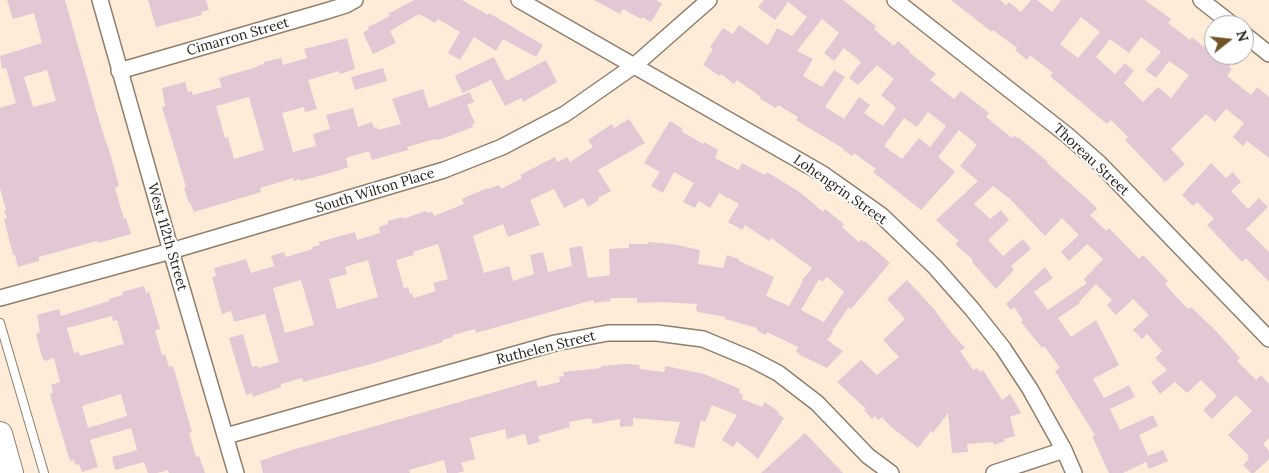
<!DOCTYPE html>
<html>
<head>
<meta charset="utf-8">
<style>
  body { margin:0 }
  #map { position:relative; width:1269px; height:473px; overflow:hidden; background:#ffecd8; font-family:Lora,serif }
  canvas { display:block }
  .north { position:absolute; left:1204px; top:15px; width:50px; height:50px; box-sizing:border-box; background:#fff; border:1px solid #a9a7a4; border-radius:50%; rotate:74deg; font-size:14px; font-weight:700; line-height:20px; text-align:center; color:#29221b }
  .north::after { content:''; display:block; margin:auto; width:18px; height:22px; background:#6f5426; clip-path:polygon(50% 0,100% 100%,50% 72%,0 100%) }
</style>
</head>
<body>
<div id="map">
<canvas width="1269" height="473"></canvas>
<div class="north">N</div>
</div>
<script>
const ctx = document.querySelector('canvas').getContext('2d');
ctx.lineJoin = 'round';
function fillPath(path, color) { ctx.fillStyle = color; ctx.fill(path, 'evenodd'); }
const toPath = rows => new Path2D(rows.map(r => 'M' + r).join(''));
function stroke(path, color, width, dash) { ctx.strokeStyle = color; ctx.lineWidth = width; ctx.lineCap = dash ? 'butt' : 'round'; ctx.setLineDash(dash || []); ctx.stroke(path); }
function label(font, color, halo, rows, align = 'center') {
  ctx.font = font + ' Lora,serif'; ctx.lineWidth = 4; ctx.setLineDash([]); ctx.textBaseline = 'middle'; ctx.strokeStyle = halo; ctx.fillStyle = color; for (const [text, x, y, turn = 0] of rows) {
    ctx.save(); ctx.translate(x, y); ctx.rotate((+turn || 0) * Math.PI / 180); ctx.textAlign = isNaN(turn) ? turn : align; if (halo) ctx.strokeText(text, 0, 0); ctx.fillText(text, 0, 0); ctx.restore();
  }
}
fillPath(toPath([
  [7,0,65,0,97,113,107,146,108,146,119,186,115,188,124,219,126,218,131,234,98,243,97,241,39,257,39,261,18,267,15,255,13,255,4,219,7,218,4,210,6,210,0,188,0,108,16,103,6,68,2,69,0,56,42,43,34,13,13,19],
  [47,70,56,101,33,107,24,77],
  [148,0,206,0,209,10,201,12,202,15,156,27],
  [414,0,462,0,488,15,489,13,543,45,536,57,503,39,496,51,474,37,460,60,448,53,460,32,438,19,435,23,419,14,390,31,396,43,373,54,363,33,369,29,368,27,390,16,388,14],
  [594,0,656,0,662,4,651,22,642,17,641,19,623,9,620,14],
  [764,0,843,0,876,26,874,29,894,46,898,41,910,51,909,52,936,74,930,80,954,99,961,91,989,113,986,117,1012,138,1014,136,1017,138,1018,137,1048,162,1047,163,1094,205,1097,209,1090,215,1106,231,1109,228,1139,259,1143,255,1168,281,1165,284,1183,304,1189,309,1191,307,1217,332,1240,358,1237,361,1256,380,1261,375,1269,384,1269,438,1263,444,1269,451,1269,459,1254,473,1251,473,1243,465,1249,459,1247,457,1249,456,1228,435,1252,411,1236,395,1212,419,1203,410,1217,396,1201,380,1187,393,1175,382,1160,394,1151,382,1167,370,1155,358,1162,351,1147,334,1142,339,1133,330,1149,315,1133,299,1116,315,1107,305,1112,300,1096,284,1079,302,1080,303,1058,318,1071,337,1096,320,1119,365,1093,379,1104,398,1129,385,1135,397,1110,409,1120,430,1153,415,1158,426,1139,435,1148,456,1163,450,1168,461,1149,469,1146,462,1123,473,1109,473,1092,436,1095,435,1055,371,1060,368,1044,346,1042,348,1021,322,1023,320,1014,307,1011,310,1006,304,1045,267,1053,278,1034,292,1048,310,1087,283,1084,279,1103,259,1087,244,1069,261,1061,252,1079,235,1062,218,1045,236,1010,199,993,186,974,204,990,219,1001,210,1009,220,988,240,1003,256,1023,239,1031,249,1011,266,1014,270,996,289,972,262,973,260,955,244,959,241,936,220,978,181,960,166,977,145,959,130,938,157,955,172,921,210,873,172,876,169,854,153,852,156,843,150,844,149,796,120,798,117,778,105,776,108,760,99,761,97,737,80,734,84,721,74,720,76,703,65,713,49,710,47,723,28,733,34,739,25,768,45,777,28,792,36,807,17,788,2,775,20,758,7],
  [822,19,839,33,824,53,834,61,844,48,861,62,849,78,858,85,877,65,894,79,881,95,896,108,883,126,864,113,870,105,859,97,844,119,825,107,845,77,834,70,822,87,803,76,813,59,797,51],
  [928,112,946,126,930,147,919,138,902,159,884,146,904,118,917,127],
  [951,0,1000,0,1006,5,1009,2,1021,12,1031,0,1037,0,1052,12,1061,0,1145,0,1171,19,1168,23,1190,40,1192,37,1214,55,1230,65,1229,66,1232,69,1227,76,1251,95,1257,87,1269,97,1269,158,1247,141,1243,146,1233,137,1244,123,1226,109,1215,122,1206,114,1171,149,1185,164,1165,182,1125,140,1128,137,1111,120,1107,124,1050,76,1053,73,1030,55,1027,60,1015,50,1017,48,993,30,992,32],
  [1081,17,1100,32,1078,58,1060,44],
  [1141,37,1161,52,1145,70,1156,78,1169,61,1189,75,1171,98,1158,87,1143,102,1124,83,1134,71,1125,63,1115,74,1096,57,1110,39,1129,53],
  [347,38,355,69,340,74,339,71,308,80,317,109,305,112,304,107,282,113,293,152,316,146,313,134,330,129,326,115,353,108,358,127,372,122,374,128,377,127,378,130,401,124,392,99,423,89,429,108,470,92,474,102,467,105,475,123,472,124,473,127,439,140,435,139,407,147,408,150,372,160,369,151,346,158,348,167,337,171,300,181,299,179,294,181,293,178,260,188,261,192,194,212,190,202,189,203,184,188,186,187,162,107,165,106,162,88,185,82,188,92,192,91,193,95,222,87,219,78,257,67,257,66,264,64,264,62,281,58,283,65,307,58,304,49],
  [249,97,264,150,234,159,228,137,225,138,216,106],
  [494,57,506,81,546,60,557,82,523,102,521,98,505,106,491,80,463,93,455,77,456,75],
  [383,68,387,81,355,90,351,77],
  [629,119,645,143,598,170,611,191,598,198,599,200,588,207,583,198,564,208,554,189,530,200,540,225,508,237,503,224,473,236,484,273,509,266,513,281,534,274,530,255,543,252,548,272,572,266,569,248,582,246,588,278,610,275,609,249,629,248,629,244,648,244,648,242,672,244,700,250,698,264,723,268,727,255,739,259,739,261,774,277,766,296,789,306,803,281,802,280,812,268,771,238,769,241,745,225,742,230,728,222,739,204,719,193,710,208,699,201,695,208,683,202,694,183,674,172,663,193,651,186,660,172,644,163,670,121,683,129,681,131,703,144,704,142,718,150,715,158,738,170,742,163,765,175,767,172,801,193,823,212,825,209,844,224,842,227,859,242,861,240,864,242,865,241,890,263,851,309,849,307,832,331,833,332,827,340,843,351,827,368,800,355,796,351,798,347,767,332,766,335,756,330,757,328,725,319,725,317,698,312,696,310,697,304,662,302,637,303,637,298,610,298,611,301,594,303,593,300,476,333,475,329,453,335,453,337,442,340,443,342,371,364,303,382,302,378,281,384,281,387,253,397,252,393,246,395,229,338,243,334,252,367,258,366,258,368,279,362,265,314,234,322,231,311,222,314,212,277,216,276,214,268,246,259,251,273,274,266,271,256,284,252,286,257,313,249,312,247,320,245,319,242,355,232,357,240,380,233,379,227,388,224,388,221,403,217,403,219,426,211,427,213,432,212,434,216,464,204,462,199,487,188,488,189,499,185,501,189,522,178,520,175,555,157,557,162,567,157,570,162,593,147,588,140,612,124,614,128],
  [438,244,448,279,433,283,436,291,414,298,412,294,410,294,408,287,404,288,396,260,414,255,413,252],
  [368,260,378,297,337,309,329,279,347,274,345,267],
  [827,277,844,292,824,322,801,310,819,279,822,282],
  [301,280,314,325,285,333,273,288],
  [1211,163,1226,178,1233,172,1241,182,1231,191,1248,209,1259,198,1268,207,1246,229,1269,252,1269,282,1246,258,1242,262,1207,225,1214,219,1197,202,1193,206,1182,195],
  [907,280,934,309,950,331,965,348,960,351,973,370,977,368,980,372,983,370,1002,400,1010,394,1021,413,1010,417,1015,436,1004,439,1005,441,994,445,993,442,967,444,968,452,952,453,948,413,933,433,931,431,918,448,890,426,882,417,878,420,875,416,872,419,864,410,866,409,837,382,861,360,877,375,899,357,883,340,905,319,887,299],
  [144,286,146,293,149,292,160,329,155,330,162,355,165,354,169,367,173,366,192,432,189,433,196,457,199,456,205,473,169,473,168,470,157,473,148,473,144,462,115,470,112,457,137,450,131,428,90,440,98,467,82,472,79,464,75,465,74,460,70,461,53,405,50,394,53,393,51,385,60,382,54,358,45,361,42,357,36,334,40,332,37,315,59,309,61,316,109,301,109,299,123,295,122,292],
  [112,316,113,321,117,320,124,344,80,356,79,352,74,353,67,328],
  [121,394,127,416,88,428,82,406],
  [625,364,640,365,639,369,664,372,666,366,704,374,740,389,739,393,743,395,742,399,762,407,765,402,779,412,778,414,784,418,758,459,737,441,733,447,722,440,737,415,712,405,705,422,701,420,694,448,674,443,680,422,633,418,633,426,620,427,620,419,593,424,591,418,569,422,570,427,538,436,540,442,528,445,525,434,507,439,505,429,470,438,475,459,461,463,464,471,457,473,447,473,444,460,409,470,410,473,263,473,260,461,292,450,536,380,538,387,560,382,559,377,564,376,563,372,601,368,601,366],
  [805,433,843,473,761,473]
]), '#e2c7d4');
const service = toPath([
  [0,323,44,473]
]);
const minor = toPath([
  [100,0,171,251,236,473],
  [519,0,823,174,881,215,935,267,972,309,1003,348,1030,389,1064,450,1074,473],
  [895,0,1067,135,1100,164,1269,339],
  [1201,0,1233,25],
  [1244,34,1269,54],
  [119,71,323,12,346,5,355,0],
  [0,298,171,251,444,170,502,147,565,114,635,65,709,0],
  [226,436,555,343,608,333,657,333,703,339,751,359,778,373,817,403,868,456,891,473],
  [994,473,1064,450]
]);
const primary = toPath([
  [0,434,11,473]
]);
stroke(service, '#8f7f6c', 10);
stroke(minor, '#8f7f6c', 18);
stroke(primary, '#8f7f6c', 26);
stroke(service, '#fff', 8);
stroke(minor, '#fff', 15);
stroke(primary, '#fff', 24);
label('14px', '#29221b', '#fff', [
  ["Cimarron Street",238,37,-16],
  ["Thoreau Street",1091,160,43],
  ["Lohengrin Street",840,190,35],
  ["South Wilton Place",375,191,-17],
  ["West 112th Street",167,237,74],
  ["Ruthelen Street",546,348,-14]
]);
</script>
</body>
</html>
